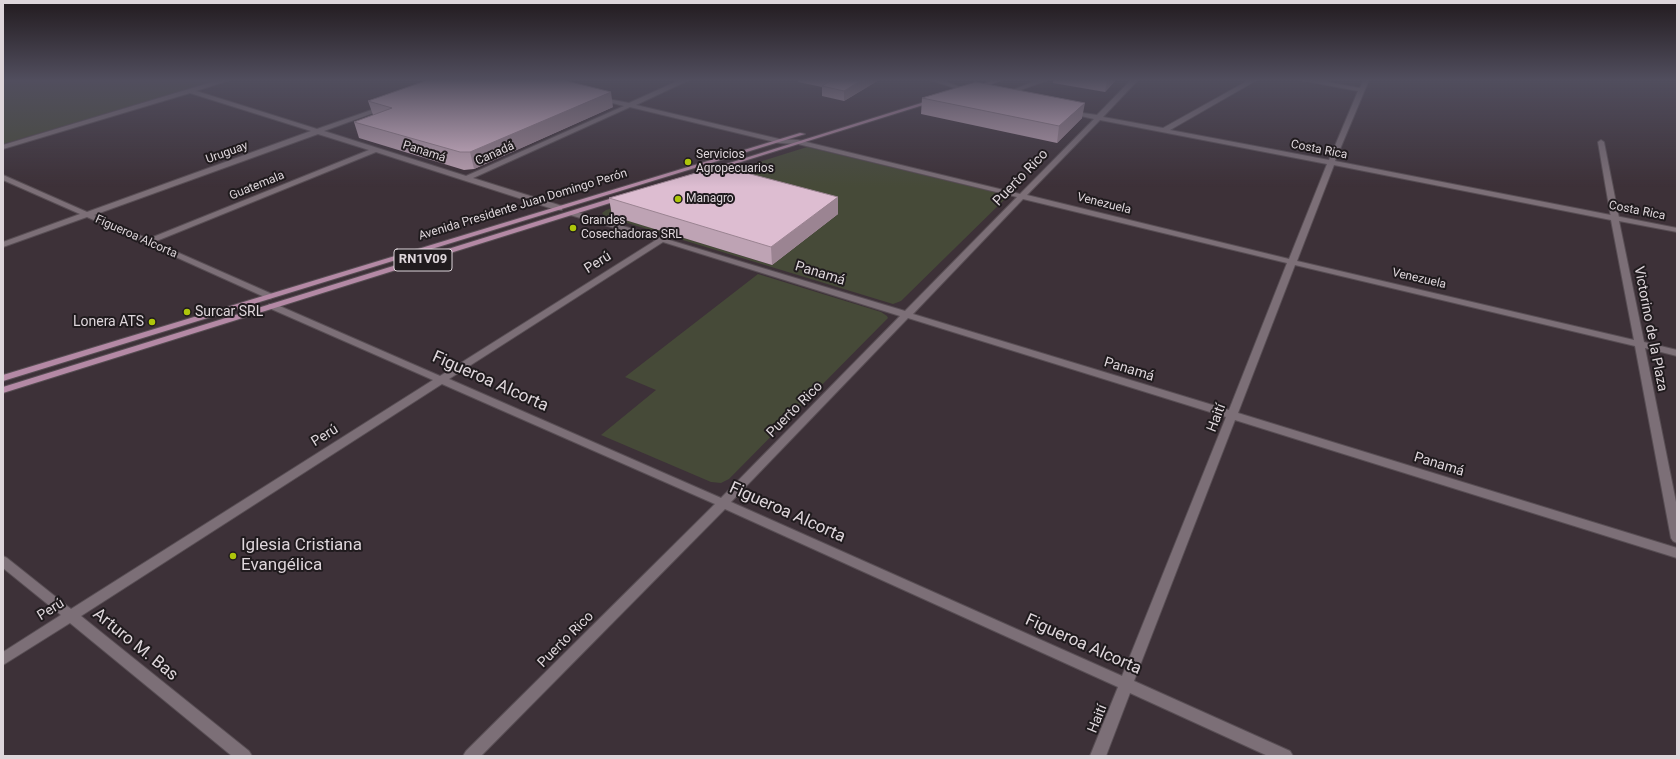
<!DOCTYPE html>
<html>
<head>
<meta charset="utf-8">
<style>
  body { margin:0 }
  #map { position:relative; width:1680px; height:759px; overflow:hidden; background:#3d3138; font-family:Roboto,sans-serif }
  canvas { display:block }
  .frame { position:absolute; inset:0; border:4px solid #ded6db; pointer-events:none }
</style>
</head>
<body>
<div id="map">
<canvas width="1680" height="759"></canvas>
<div class="frame"></div>
</div>
<script>
const ctx = document.querySelector('canvas').getContext('2d');
ctx.lineJoin = 'round';
function fillPath(path, color) { ctx.fillStyle = color; ctx.fill(path, 'evenodd'); }
const toPath = rows => new Path2D(rows.map(r => 'M' + r).join(''));
function stroke(path, color, width, dash) { ctx.strokeStyle = color; ctx.lineWidth = width; ctx.lineCap = dash ? 'butt' : 'round'; ctx.setLineDash(dash || []); ctx.stroke(path); }
function label(font, color, halo, rows, align = 'center') {
  ctx.font = font + ' Roboto,sans-serif'; ctx.lineWidth = 4; ctx.setLineDash([]); ctx.textBaseline = 'middle'; ctx.strokeStyle = halo; ctx.fillStyle = color; for (const [text, x, y, turn = 0] of rows) {
    ctx.save(); ctx.translate(x, y); ctx.rotate((+turn || 0) * Math.PI / 180); ctx.textAlign = isNaN(turn) ? turn : align; if (halo) ctx.strokeText(text, 0, 0); ctx.fillText(text, 0, 0); ctx.restore();
  }
}
fillPath(toPath([
  [3,80,219,80,3,144],
  [807,147,1002,194,1006,198,901,301,893,304,604,216,602,213,606,210],
  [838,214,772,265,613,216],
  [758,274,881,312,887,316,888,318,729,479,721,483,711,482,601,435,656,390,625,377]
]), '#464a38');
const service = toPath([
  [1601,140,1604,142,1619,218,1615,220,1611,218,1598,142,1601,140]
]);
const minor = toPath([
  [219,80,230,80,196,91,317,129,383,106,387,106,387,108,324,131,466,176,624,106,597,99,597,97,629,103,680,80,689,80,636,105,779,139,798,140,1020,194,1094,119,1068,113,1068,111,1097,115,1131,80,1138,80,1103,117,1163,128,1249,80,1257,80,1170,130,1329,160,1358,91,1300,80,1315,80,1360,88,1363,80,1369,80,1335,161,1677,228,1677,232,1619,221,1644,342,1677,350,1677,356,1645,348,1677,507,1677,543,1673,541,1671,538,1635,346,1295,265,1238,413,1677,548,1677,558,1235,420,1134,681,1290,751,1293,756,1268,756,1130,693,1106,756,1090,756,1118,687,725,509,481,756,463,756,466,751,715,504,442,384,81,616,249,751,252,756,232,756,70,623,3,665,3,652,61,615,3,568,3,556,7,558,71,609,433,380,269,308,268,306,269,304,275,304,440,376,656,240,570,215,569,213,573,211,905,311,1017,197,798,144,779,143,630,107,473,178,562,206,562,210,556,210,376,152,154,242,272,294,273,296,272,298,269,299,87,217,3,247,3,242,80,214,3,180,3,175,87,212,311,131,190,93,3,149,3,145,219,80],
  [1100,120,1327,164,1289,259,1027,195,1100,120],
  [318,134,369,150,148,239,94,215,318,134],
  [1334,165,1611,220,1634,340,1297,261,1334,165],
  [1023,199,1287,263,1229,410,913,314,1023,199],
  [663,242,900,316,721,498,449,379,663,242],
  [908,318,1226,417,1122,676,731,502,908,318],
  [930,80,940,80,972,91,967,92,930,80],
  [1038,80,1048,80,1007,95,1002,94,1038,80]
]);
const primary = toPath([
  [993,80,1003,80,978,89,973,88,993,80],
  [931,100,936,101,712,171,707,170,931,100],
  [800,133,805,134,3,381,3,375,800,133],
  [619,196,622,196,626,198,3,393,3,387,619,196]
]);
stroke(service, '#584e54', 2);
stroke(minor, '#584e54', 2);
stroke(primary, '#584e54', 2);
fillPath(service, '#7c6f77');
fillPath(minor, '#7c6f77');
fillPath(primary, '#b489a5');
fillPath(toPath([
  [798,80,879,80,844,101,822,96,822,87,798,82],
  [1053,80,1116,80,1105,92,1053,83],
  [922,98,1082,118,1057,143,921,114],
  [368,101,613,107,474,169,464,170,359,138,354,122,373,115],
  [609,198,838,214,772,265,612,216]
]), '#bea3b4');
fillPath(toPath([
  [862,80,879,80,844,101,844,91],
  [1107,80,1116,80,1105,92],
  [611,92,613,107,474,169,470,152],
  [1085,103,1082,118,1057,143,1059,126],
  [838,197,838,214,772,265,771,247]
]), '#9b8492');
const building = toPath([
  [428,80,563,80,611,92,470,152,460,152,354,122,392,108,368,101,428,80],
  [832,80,862,80,844,91,822,86,832,80],
  [976,82,1085,103,1059,126,922,98,976,82],
  [720,166,838,197,771,247,609,198,720,166]
]);
fillPath(building, '#ddbdd1');
stroke(building, '#9b8492', 1);
const sky = ctx.createLinearGradient(0, 0, 0, 187);
sky.addColorStop(0, '#221b1f');
sky.addColorStop(0.43, '#514e5e');
sky.addColorStop(1, '#514e5e00');
ctx.fillStyle = sky;
ctx.fillRect(0, 0, 1680, 187);
for (const [x, y, r, color] of [
  [688,162,4,"#aec60b"],
  [678,199,4,"#aec60b"],
  [573,228,4,"#aec60b"],
  [187,312,4,"#aec60b"],
  [152,322,4,"#aec60b"],
  [233,556,4,"#aec60b"]
]) { const dot = new Path2D(); dot.arc(x, y, r, 0, 2 * Math.PI); ctx.fillStyle = color; ctx.fill(dot); stroke(dot, '#201b1e', 1.5); }
label('12px', '#ded6db', '#201b1e', [
  ["Costa Rica",1319,150,11],
  ["Panamá",424,152,18],
  ["Uruguay",227,153,-20],
  ["Canadá",495,154,-24],
  ["Guatemala",257,186,-22],
  ["Venezuela",1104,204,14],
  ["Avenida Presidente Juan Domingo Perón",523,205,-17],
  ["Costa Rica",1637,211,11],
  ["Figueroa Alcorta",136,237,24],
  ["Venezuela",1419,279,13]
]);
label('12px', '#ded6db', '#201b1e', [
  ["Servicios",696,155],
  ["Agropecuarios",696,169],
  ["Managro",686,199],
  ["Grandes",581,221],
  ["Cosechadoras SRL",581,235]
], 'left');
for (const [x, y, w] of [
  [423,260,58]
]) { const box = new Path2D(); box.roundRect(x - w / 2, y - 11, w, 22, 3); ctx.fillStyle = '#201b1e'; ctx.fill(box); stroke(box, '#ded6db', 1); }
label('bold 13px', '#ded6db', null, [
  ["RN1V09",423,260]
]);
label('14px', '#ded6db', '#201b1e', [
  ["Puerto Rico",1021,178,-46],
  ["Perú",598,263,-32],
  ["Panamá",820,274,17],
  ["Victorino de la Plaza",1650,329,79],
  ["Panamá",1129,370,17],
  ["Puerto Rico",795,410,-45],
  ["Haití",1217,418,-69],
  ["Perú",325,436,-32],
  ["Panamá",1439,465,17],
  ["Perú",51,610,-32],
  ["Puerto Rico",566,640,-45],
  ["Haití",1098,719,-68]
]);
label('14px', '#ded6db', '#201b1e', [
  ["Surcar SRL",195,312],
  ["Lonera ATS",144,322,"right"]
], 'left');
label('17px', '#ded6db', '#201b1e', [
  ["Figueroa Alcorta",490,382,24],
  ["Figueroa Alcorta",787,513,24],
  ["Arturo M. Bas",135,645,39],
  ["Figueroa Alcorta",1083,645,24]
]);
label('17px', '#ded6db', '#201b1e', [
  ["Iglesia Cristiana",241,546],
  ["Evangélica",241,566]
], 'left');
</script>
</body>
</html>
